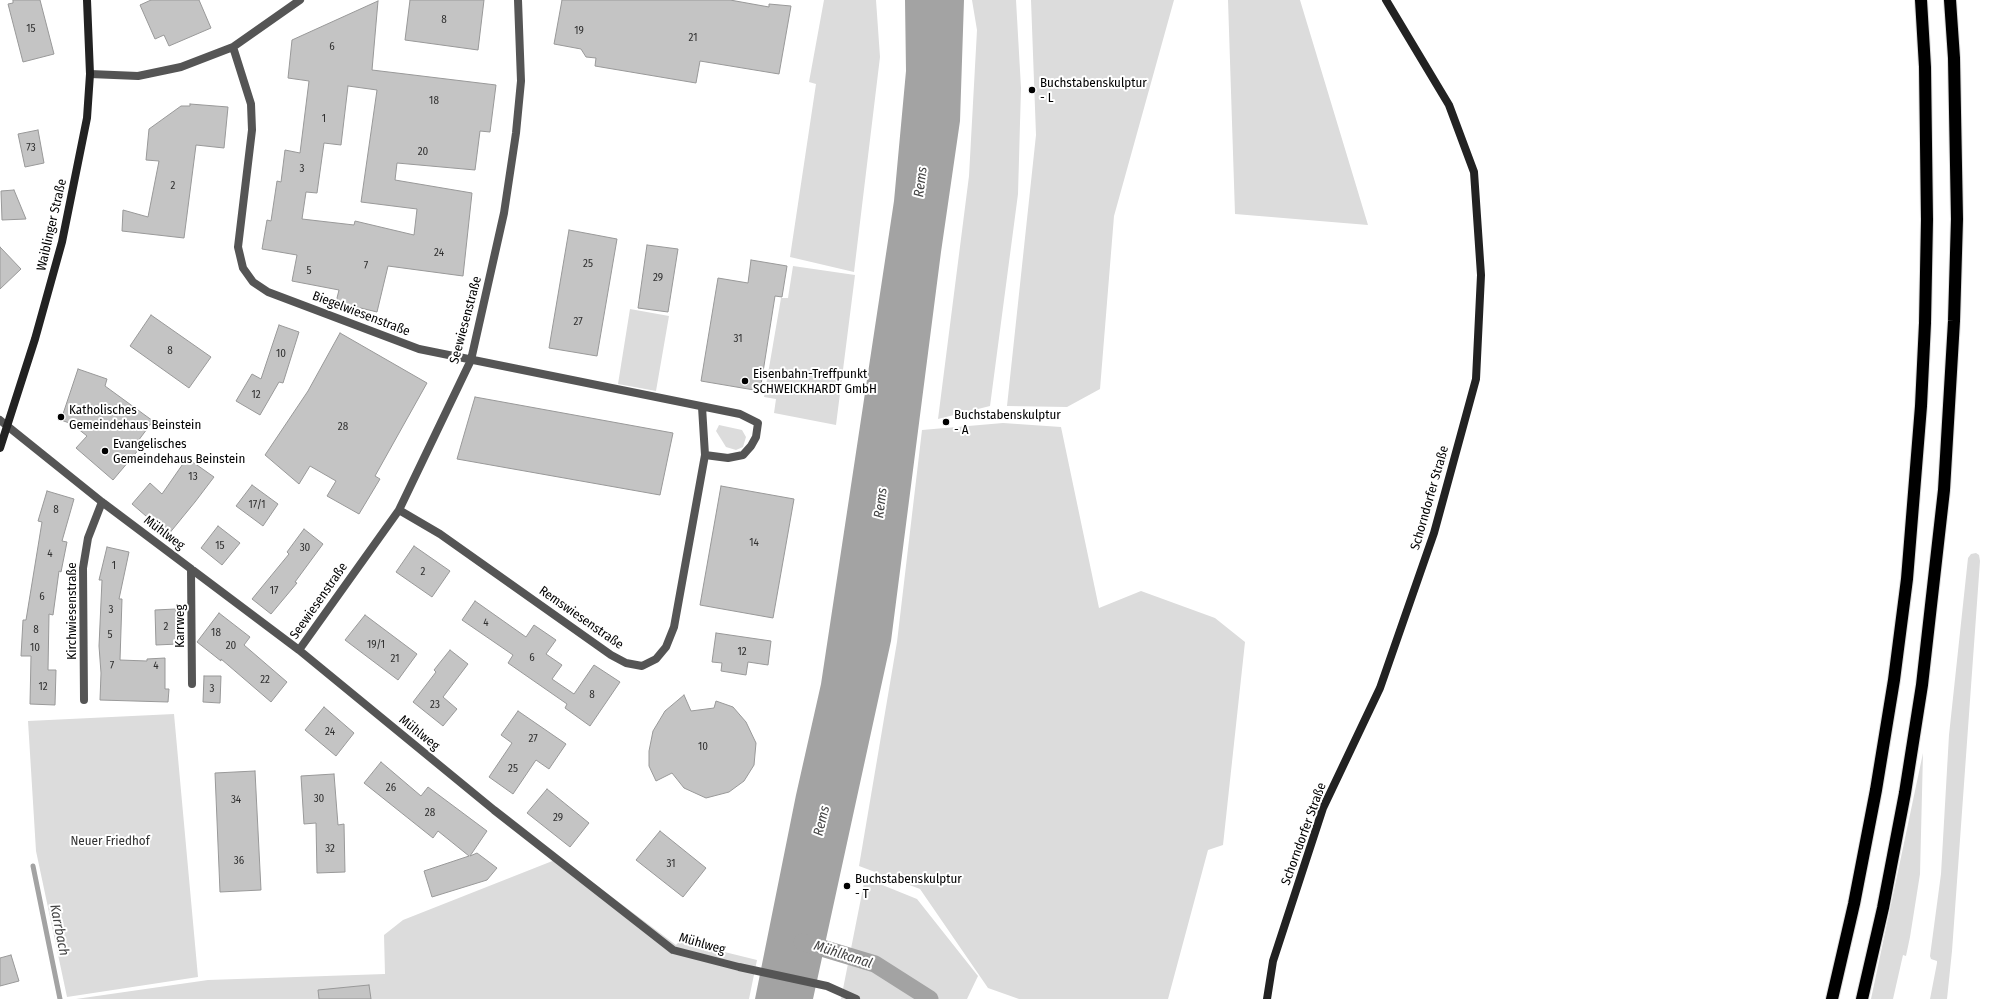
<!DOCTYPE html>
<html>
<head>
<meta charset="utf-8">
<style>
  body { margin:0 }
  canvas { display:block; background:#fff }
</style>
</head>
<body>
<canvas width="1991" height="999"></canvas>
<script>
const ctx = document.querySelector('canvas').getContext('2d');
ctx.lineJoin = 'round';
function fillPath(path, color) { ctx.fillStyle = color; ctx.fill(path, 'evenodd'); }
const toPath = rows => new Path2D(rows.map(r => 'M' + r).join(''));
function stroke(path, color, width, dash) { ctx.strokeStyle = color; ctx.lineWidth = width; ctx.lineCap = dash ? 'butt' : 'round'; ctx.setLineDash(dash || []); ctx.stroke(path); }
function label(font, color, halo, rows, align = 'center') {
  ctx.font = font + ' "Fira Sans Condensed",sans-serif'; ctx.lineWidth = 4; ctx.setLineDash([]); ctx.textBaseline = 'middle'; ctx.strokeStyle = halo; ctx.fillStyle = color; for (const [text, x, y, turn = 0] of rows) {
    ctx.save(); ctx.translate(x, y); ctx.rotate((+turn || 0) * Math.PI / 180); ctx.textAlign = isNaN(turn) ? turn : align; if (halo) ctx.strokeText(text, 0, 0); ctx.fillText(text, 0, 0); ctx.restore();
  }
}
fillPath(toPath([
  [824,0,876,0,880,57,854,272,790,257,816,84,809,82],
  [972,0,1016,0,1021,88,1018,194,990,406,938,419,969,176,977,30],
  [1031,0,1174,0,1114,216,1100,389,1067,407,1007,406,1036,135],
  [1228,0,1300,0,1368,225,1235,214],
  [793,266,855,275,836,425,774,413,776,399,764,397,781,298,788,298],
  [630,309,669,316,656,391,618,384],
  [1003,423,1061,427,1099,608,1141,591,1215,618,1245,642,1223,845,1208,850,1168,999,1019,999,988,988,920,889,859,866,897,642,922,430],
  [719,425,742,430,746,437,743,447,736,450,726,447,716,431],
  [1976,553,1979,555,1980,561,1952,951,1947,999,1930,999,1937,963,1937,961,1931,959,1930,956,1941,874,1949,735,1968,558,1971,554],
  [174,714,198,977,67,997,36,851,28,721],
  [1923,753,1920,874,1910,937,1906,956,1903,955,1893,999,1871,999],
  [560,858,676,945,680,941,757,960,749,999,76,999,208,980,385,974,384,935,403,920],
  [865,878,917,899,978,976,967,999,841,999]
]), '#dcdcdc');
fillPath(toPath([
  [905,0,964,0,960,121,941,252,891,641,813,999,755,999,796,795,821,684,894,201,906,71]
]), '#a3a3a3');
stroke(toPath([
  [33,866,60,999]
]), '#a3a3a3', 5);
stroke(toPath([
  [802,942,875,964,930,999]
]), '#a3a3a3', 17);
const building = toPath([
  [13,0,40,0,54,54,23,62,8,4,13,3,13,0],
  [151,0,199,0,211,28,169,46,164,35,155,39,140,5,151,0],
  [410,0,484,0,478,50,405,40,410,0],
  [562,0,730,0,769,7,769,4,791,6,779,74,700,61,696,83,595,66,596,58,586,57,581,49,554,44,562,0],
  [378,1,372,70,496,85,490,132,480,131,475,170,397,163,395,180,472,193,463,276,388,266,377,312,336,302,339,290,292,281,297,255,262,249,267,220,271,221,277,181,281,182,285,150,300,153,309,81,288,78,292,40,378,1],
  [348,86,377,90,361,202,417,209,414,235,355,221,354,225,302,219,306,192,317,193,324,143,341,145,348,86],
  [190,104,228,107,224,148,196,145,184,238,122,231,123,210,148,217,159,161,146,160,149,129,181,106,190,106,190,104],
  [38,130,44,163,25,167,18,134,38,130],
  [14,190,26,219,2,220,1,191,14,190],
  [569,230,617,239,597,356,549,348,569,230],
  [647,245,678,249,668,312,638,308,647,245],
  [0,247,21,269,0,289,0,247],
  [751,260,787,266,782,297,775,296,760,391,701,381,718,278,748,283,751,260],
  [151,315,211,357,189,388,130,346,151,315],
  [279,325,299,332,283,383,279,382,260,415,236,401,252,374,261,379,279,325],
  [340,333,427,383,375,476,380,479,359,514,327,496,336,481,310,466,299,484,265,455,308,391,340,333],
  [78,369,107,379,105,386,153,421,135,445,140,448,113,480,76,448,87,436,72,424,61,420,78,369],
  [475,397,673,433,660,495,457,459,475,397],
  [187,458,214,477,195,502,168,535,132,504,150,483,162,494,187,458],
  [252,485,278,504,263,526,236,506,252,485],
  [721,486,794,499,773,618,700,605,721,486],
  [47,491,74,499,62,541,67,542,61,572,59,571,53,615,49,614,48,670,56,670,55,705,30,704,31,656,21,656,23,620,26,620,42,522,38,521,47,491],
  [218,526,240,543,222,565,201,548,218,526],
  [304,529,323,544,295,582,297,583,271,614,252,599,289,554,287,552,304,529],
  [414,546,450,571,432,597,396,572,414,546],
  [107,547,129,552,119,599,122,599,120,660,147,661,147,659,165,658,165,689,169,689,168,702,100,700,101,673,99,646,102,580,99,580,107,547],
  [475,601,526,637,534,625,556,640,546,654,562,665,552,679,574,694,594,665,620,682,590,726,565,708,567,704,508,663,513,655,462,620,475,601],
  [176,609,178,644,156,645,155,610,176,609],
  [219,613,250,637,244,645,287,682,271,702,221,659,221,661,197,642,219,613],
  [365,615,417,654,398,680,345,640,365,615],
  [716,633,771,641,768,665,748,662,746,675,721,671,722,663,712,662,716,633],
  [450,650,468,664,443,697,457,709,443,726,413,702,436,672,434,670,450,650],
  [204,676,221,676,220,703,203,702,204,676],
  [684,695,691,711,714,708,716,701,733,707,746,722,756,743,754,765,744,781,729,792,706,798,684,788,672,773,656,781,649,766,649,751,653,731,665,711,684,695],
  [324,707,354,733,336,756,305,730,324,707],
  [518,711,566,744,549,769,536,760,513,794,489,777,512,743,501,735,518,711],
  [381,762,421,796,428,787,487,831,470,856,477,853,497,868,487,880,432,897,424,871,469,856,438,831,433,838,364,783,381,762],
  [255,771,261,890,220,892,215,773,255,771],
  [334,774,338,825,344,824,345,872,317,873,316,823,304,824,301,776,334,774],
  [547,789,589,823,570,847,527,813,547,789],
  [660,831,706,868,683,897,636,860,660,831],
  [11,955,19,981,0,986,0,958,11,955],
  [369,985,371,999,319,999,318,990,369,985]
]);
fillPath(building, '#c4c4c4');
stroke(building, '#999', 1);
const highway = toPath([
  [1832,999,1854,904,1876,790,1894,680,1907,579,1921,406,1925,323,1927,220,1925,67,1921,0],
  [1862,999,1883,908,1905,793,1922,685,1944,490,1954,321,1957,219,1954,58,1950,0]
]);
stroke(highway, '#dbdbdb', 14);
stroke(toPath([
  [233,47,251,104,252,130,238,247,243,268,253,282,268,292,419,349,740,414,758,423,756,437,751,446,743,455,728,458,705,455,702,407],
  [90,74,138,76,181,67,233,47,300,0],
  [0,420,102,502,299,650,494,810,673,950,739,967,827,986,856,999],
  [399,510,440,534,611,655,626,663,642,666,656,659,666,647,674,627,705,455],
  [191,569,192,684],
  [299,650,399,510,471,360,504,213,516,133,521,81,518,0],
  [84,700,83,568,88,538,102,502]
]), '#555', 8);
stroke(toPath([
  [0,448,35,339,62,242,87,118,90,74,87,0],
  [1267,999,1273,961,1323,808,1380,688,1434,533,1476,379,1481,275,1474,172,1449,105,1386,0]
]), '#222', 8);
stroke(highway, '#000', 12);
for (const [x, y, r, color] of [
  [1032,90,4,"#000"],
  [745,381,4,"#000"],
  [61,417,4,"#000"],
  [946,422,4,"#000"],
  [105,451,4,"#000"],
  [847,886,4,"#000"]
]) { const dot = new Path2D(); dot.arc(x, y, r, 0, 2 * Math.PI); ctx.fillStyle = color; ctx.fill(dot); stroke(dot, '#fff', 1.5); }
label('11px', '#313131', null, [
  ["8",444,20],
  ["15",31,29],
  ["19",579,31],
  ["21",693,38],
  ["6",332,47],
  ["18",434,101],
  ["1",324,119],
  ["73",31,148],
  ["20",423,152],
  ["3",302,169],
  ["2",173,186],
  ["24",439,253],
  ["25",588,264],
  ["7",366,266],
  ["5",309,271],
  ["29",658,278],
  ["27",578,322],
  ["31",738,339],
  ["8",170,351],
  ["10",281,354],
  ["12",256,395],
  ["28",343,427],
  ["13",193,477],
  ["17/1",257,505],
  ["8",56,510],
  ["14",754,543],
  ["15",220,546],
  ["30",305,548],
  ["4",50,554],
  ["1",114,566],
  ["2",423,572],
  ["17",274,591],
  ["6",42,597],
  ["3",111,610],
  ["4",486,623],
  ["2",166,627],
  ["8",36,630],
  ["18",216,633],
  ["5",110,635],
  ["19/1",376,645],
  ["20",231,646],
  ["10",35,648],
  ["12",742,652],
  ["6",532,658],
  ["21",395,659],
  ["7",112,666],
  ["4",156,666],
  ["22",265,680],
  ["12",43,687],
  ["3",212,689],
  ["8",592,695],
  ["23",435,705],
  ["24",330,732],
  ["27",533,739],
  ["10",703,747],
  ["25",513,769],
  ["26",391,788],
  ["30",319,799],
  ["34",236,800],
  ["28",430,813],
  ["29",558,818],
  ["32",330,849],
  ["36",239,861],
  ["31",671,864]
]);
label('13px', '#000', '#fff', [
  ["Buchstabenskulptur",1040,83],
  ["- L",1040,98],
  ["Eisenbahn-Treffpunkt",753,374],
  ["SCHWEICKHARDT GmbH",753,389],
  ["Katholisches",69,410],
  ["Gemeindehaus Beinstein",69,425],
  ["Buchstabenskulptur",954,415],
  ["- A",954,430],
  ["Evangelisches",113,444],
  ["Gemeindehaus Beinstein",113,459],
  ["Buchstabenskulptur",855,879],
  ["- T",855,894]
], 'left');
label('13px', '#000', '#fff', [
  ["Waiblinger Straße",52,225,-77],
  ["Biegelwiesenstraße",361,314,21],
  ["Seewiesenstraße",466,320,-75],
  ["Schorndorfer Straße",1430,498,-74],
  ["Mühlweg",164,533,37],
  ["Seewiesenstraße",319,601,-55],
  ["Kirchwiesenstraße",72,611,-90],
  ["Remswiesenstraße",581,618,35],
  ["Karrweg",180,626,-90],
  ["Mühlweg",419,733,39],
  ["Schorndorfer Straße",1304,834,-70],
  ["Mühlweg",702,944,16]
]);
label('13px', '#333', '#fff', [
  ["Neuer Friedhof",110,841]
]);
label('italic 14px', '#444', '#fff', [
  ["Rems",921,182,-83],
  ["Rems",881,503,-83],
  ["Rems",822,821,-77],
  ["Karrbach",59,930,79],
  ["Mühlkanal",843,955,18]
]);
</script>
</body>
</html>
